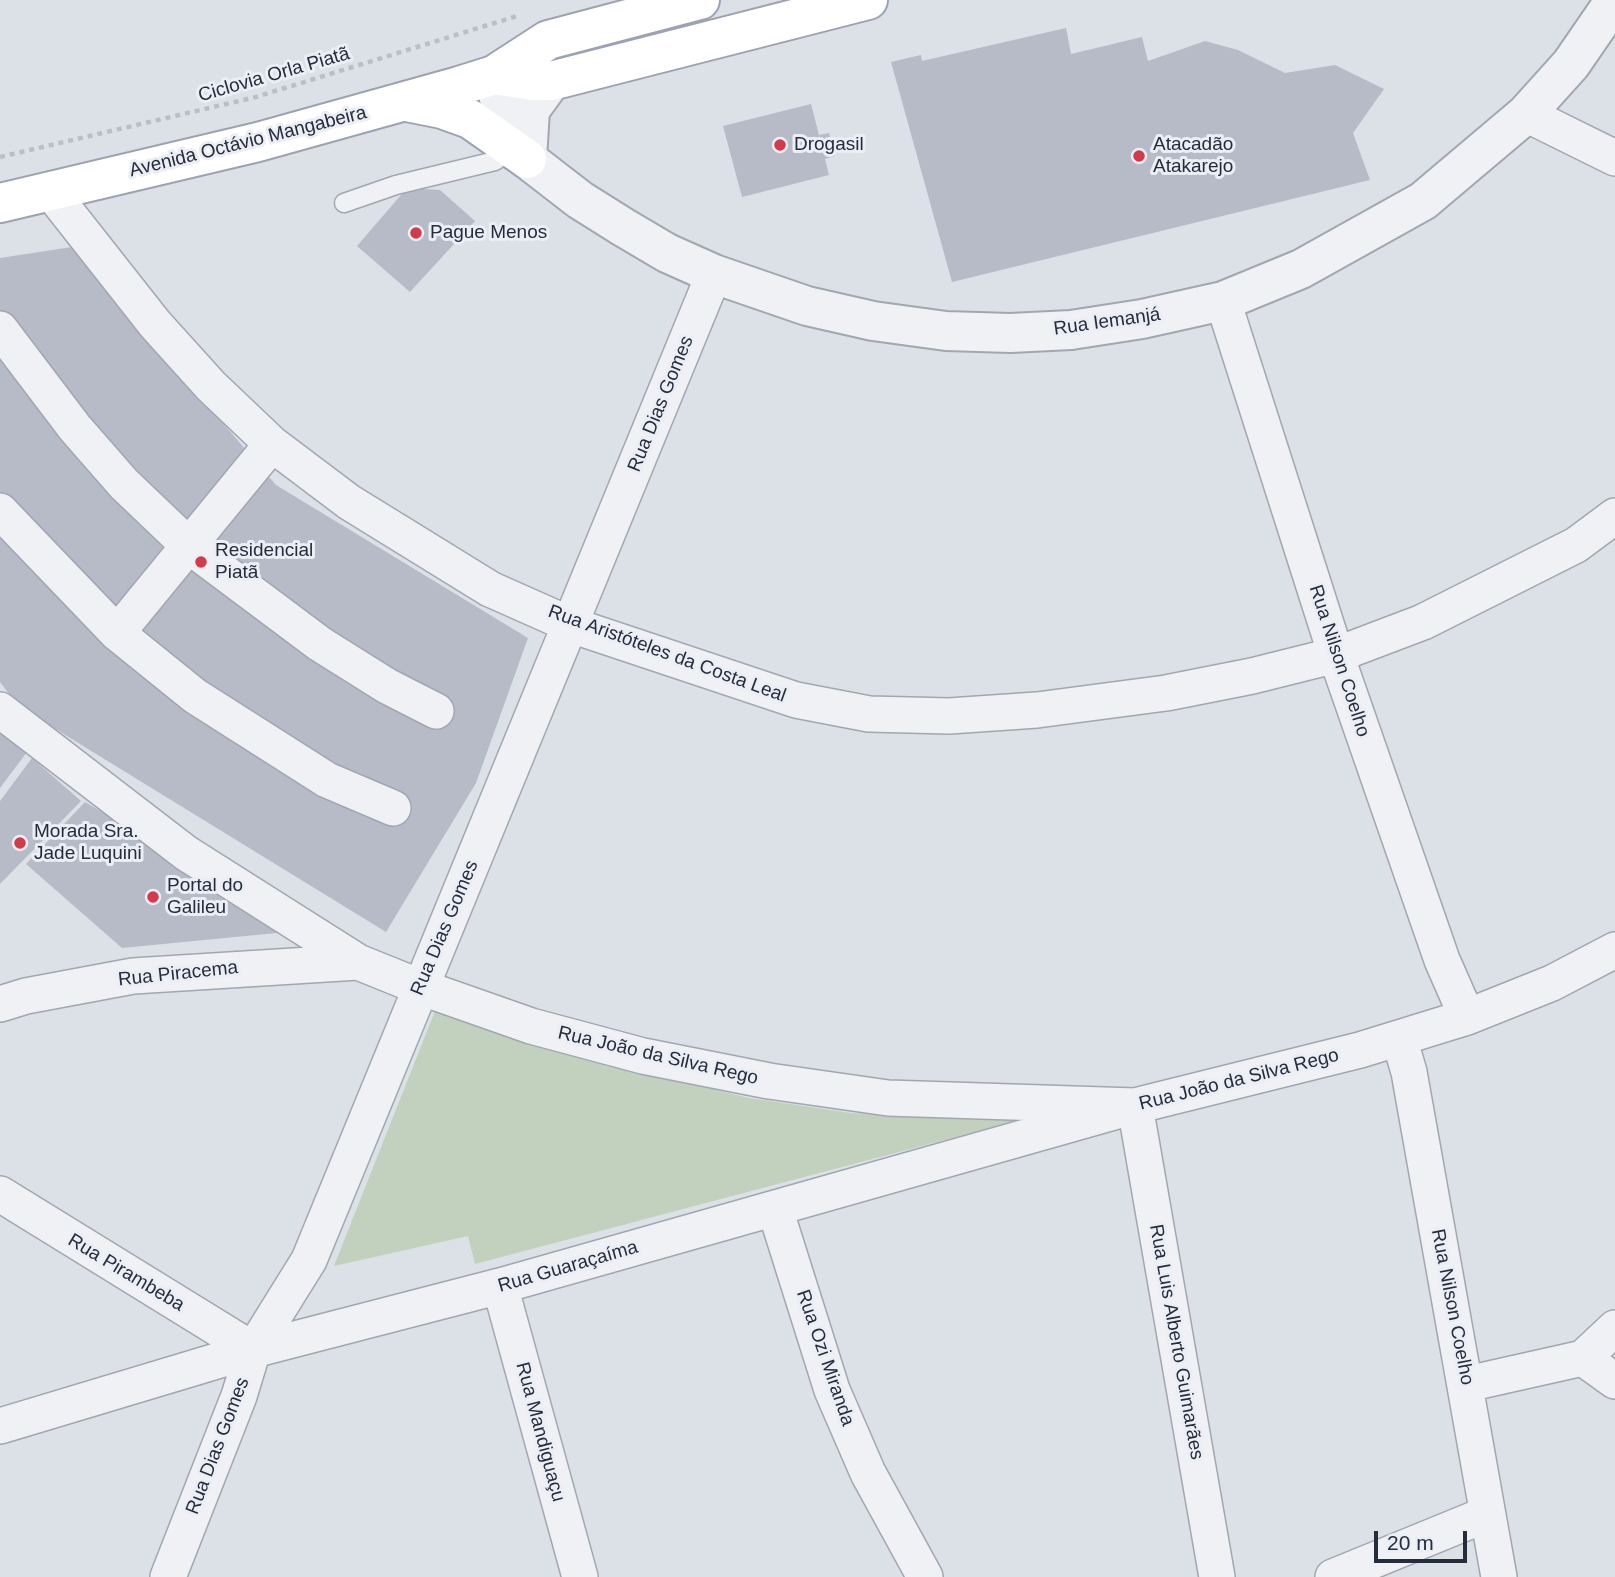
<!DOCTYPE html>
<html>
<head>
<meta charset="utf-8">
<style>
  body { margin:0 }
  #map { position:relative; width:1615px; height:1577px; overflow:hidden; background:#dce0e7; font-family:Arial,sans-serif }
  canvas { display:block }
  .scale { position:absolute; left:1374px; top:1531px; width:93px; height:32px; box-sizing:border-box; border:4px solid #252d3d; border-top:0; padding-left:9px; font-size:21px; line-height:24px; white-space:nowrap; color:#252d3d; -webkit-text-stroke:5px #ebeff5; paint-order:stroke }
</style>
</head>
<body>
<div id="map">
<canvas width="1615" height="1577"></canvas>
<div class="scale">20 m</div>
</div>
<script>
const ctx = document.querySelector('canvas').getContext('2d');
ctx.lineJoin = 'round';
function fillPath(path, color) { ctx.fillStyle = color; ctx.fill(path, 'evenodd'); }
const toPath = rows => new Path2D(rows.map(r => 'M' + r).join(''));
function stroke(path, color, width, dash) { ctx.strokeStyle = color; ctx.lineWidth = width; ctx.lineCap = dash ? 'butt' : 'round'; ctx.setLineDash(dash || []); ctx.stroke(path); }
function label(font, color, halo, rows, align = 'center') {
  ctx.font = font + ' Arial,sans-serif'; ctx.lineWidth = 6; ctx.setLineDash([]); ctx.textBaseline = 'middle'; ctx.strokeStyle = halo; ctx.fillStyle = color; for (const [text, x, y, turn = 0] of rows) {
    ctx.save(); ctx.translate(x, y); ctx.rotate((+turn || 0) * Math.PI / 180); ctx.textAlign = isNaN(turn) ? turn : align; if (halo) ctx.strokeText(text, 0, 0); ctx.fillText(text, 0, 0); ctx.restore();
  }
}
fillPath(toPath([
  [435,1011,529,1044,749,1098,851,1113,1020,1120,475,1264,468,1236,334,1266]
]), '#c1d1bd');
fillPath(toPath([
  [1066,28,1071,54,1142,37,1148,61,1205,41,1238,50,1285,73,1335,65,1384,89,1353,133,1370,180,952,282,891,62,921,55,922,61],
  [811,104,819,135,829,133,835,156,825,159,829,175,742,197,723,126],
  [407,188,440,190,475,221,410,292,357,246],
  [72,247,276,485,528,638,476,783,386,932,18,706,0,682,0,258],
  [0,730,27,752,0,788],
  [32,758,81,801,0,884,0,801],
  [85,802,136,832,297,931,122,948,26,864]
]), '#b6bbc7');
const service = toPath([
  [344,203,396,185,495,161,512,149]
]);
const minor = toPath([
  [1526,114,1615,158],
  [51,192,155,324,211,386,272,444,349,502,490,589,571,625,796,700,869,714,949,716,1037,710,1166,693,1252,676,1336,655,1423,622,1576,545,1615,516],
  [1223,301,1336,655,1442,960,1467,1017],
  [0,329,75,428,124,484,189,546,320,644,387,686,436,711],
  [0,511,117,633,195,696,327,780,393,808],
  [117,633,272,444],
  [0,710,186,853,358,962,420,987,531,1026,643,1056,769,1081,888,1098,1135,1106,1360,1050,1467,1017,1552,983,1615,950],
  [0,1004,26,996,133,976,358,962],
  [1399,1038,1409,1072,1499,1577],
  [0,1194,253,1350],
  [775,1209,832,1390,868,1473,925,1577],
  [500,1286,580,1577],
  [1583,1358,1615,1328],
  [1467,1384,1583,1358,1615,1381],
  [0,1426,253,1350,500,1286,1135,1106,1217,1577],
  [168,1577,239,1396,253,1350,309,1260,714,274],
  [1333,1577,1487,1514]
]);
const tertiary = toPath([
  [494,75,504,122,527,159,580,200,623,227,667,253,714,274,807,306,873,321,946,331,1010,333,1071,330,1142,319,1223,301,1301,269,1423,201,1526,114,1571,64,1615,0],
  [527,159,530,110,551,81]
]);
const primary = toPath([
  [494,75,533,81,551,81,868,0],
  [407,102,442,109,470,119,527,159],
  [0,203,258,142,459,86,494,75,548,40,700,0]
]);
stroke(service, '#a1a7b1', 21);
stroke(minor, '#a1a7b1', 38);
stroke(tertiary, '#a1a7b1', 42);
stroke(primary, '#9ba3b3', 42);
stroke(toPath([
  [0,157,256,97,517,16]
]), '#babec5', 4.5, [5, 5]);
stroke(service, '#eff1f5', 18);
stroke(minor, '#eff1f5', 35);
stroke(tertiary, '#eff1f5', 38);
stroke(primary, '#fff', 38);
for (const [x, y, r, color] of [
  [780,145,7,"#d33a4a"],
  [1139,156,7,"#d33a4a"],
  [416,233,7,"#d33a4a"],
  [201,562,7,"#d33a4a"],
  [20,843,7,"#d33a4a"],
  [153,897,7,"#d33a4a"]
]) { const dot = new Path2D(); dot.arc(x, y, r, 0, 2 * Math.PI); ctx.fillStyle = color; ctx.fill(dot); stroke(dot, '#ebeff5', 2.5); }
label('19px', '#252d3d', '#ebeff5', [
  ["Ciclovia Orla Piatã",274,75,-16],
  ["Avenida Octávio Mangabeira",248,142,-14],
  ["Rua Iemanjá",1107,322,-8],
  ["Rua Dias Gomes",661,404,-68],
  ["Rua Aristóteles da Costa Leal",667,654,20],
  ["Rua Nilson Coelho",1339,661,72],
  ["Rua Dias Gomes",445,928,-67],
  ["Rua Piracema",178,974,-6],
  ["Rua João da Silva Rego",658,1056,13],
  ["Rua João da Silva Rego",1239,1080,-14],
  ["Rua Guaraçaíma",568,1267,-16],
  ["Rua Pirambeba",126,1273,31],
  ["Rua Nilson Coelho",1452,1307,79],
  ["Rua Luis Alberto Guimarães",1176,1342,80],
  ["Rua Ozi Miranda",825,1358,71],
  ["Rua Mandiguaçu",540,1432,75],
  ["Rua Dias Gomes",218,1446,-69]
]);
label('19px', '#252d3d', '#ebeff5', [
  ["Drogasil",794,145],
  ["Atacadão",1153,145],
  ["Atakarejo",1153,167],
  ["Pague Menos",430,233],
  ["Residencial",215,551],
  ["Piatã",215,573],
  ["Morada Sra.",34,832],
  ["Jade Luquini",34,854],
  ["Portal do",167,886],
  ["Galileu",167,908]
], 'left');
</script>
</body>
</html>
